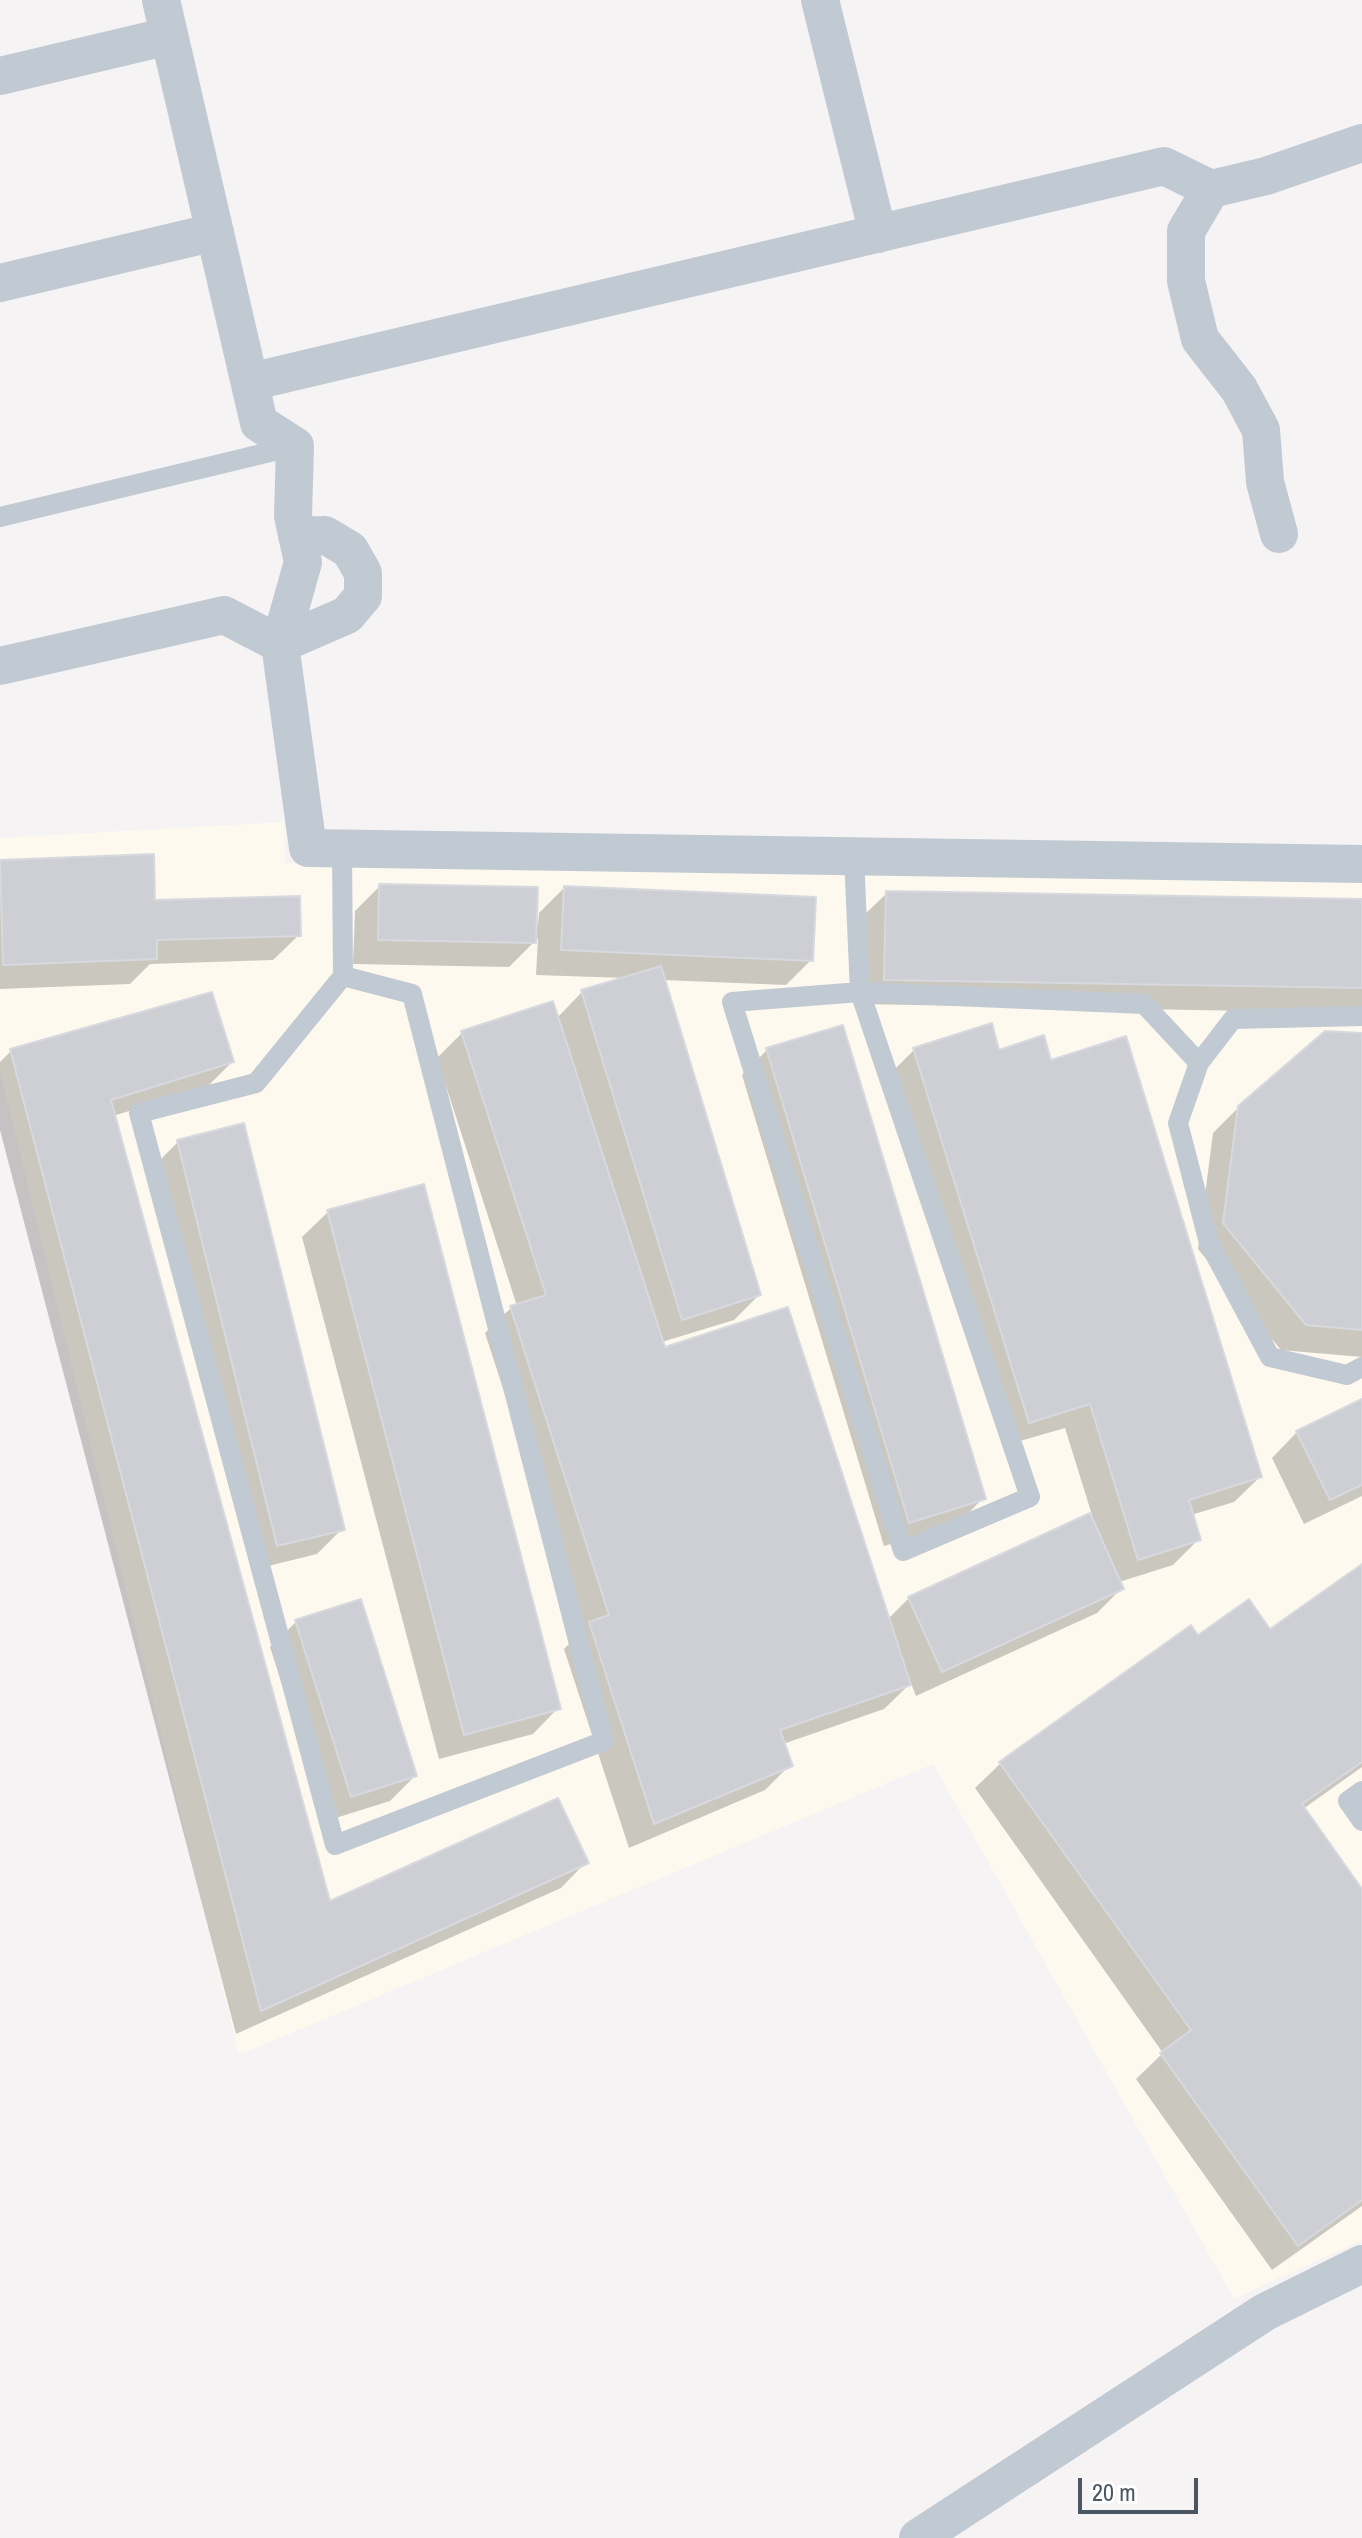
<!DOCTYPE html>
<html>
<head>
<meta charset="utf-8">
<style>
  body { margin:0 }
  #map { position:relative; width:1362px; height:2538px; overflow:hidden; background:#f5f3f3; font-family:"Archivo Narrow",sans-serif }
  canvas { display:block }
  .scale { position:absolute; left:1078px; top:2478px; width:120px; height:36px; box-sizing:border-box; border:4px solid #4a5661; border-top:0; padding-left:10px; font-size:24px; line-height:28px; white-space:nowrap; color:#4a5661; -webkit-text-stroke:6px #fff; paint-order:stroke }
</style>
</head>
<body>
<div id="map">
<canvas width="1362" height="2538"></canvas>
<div class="scale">20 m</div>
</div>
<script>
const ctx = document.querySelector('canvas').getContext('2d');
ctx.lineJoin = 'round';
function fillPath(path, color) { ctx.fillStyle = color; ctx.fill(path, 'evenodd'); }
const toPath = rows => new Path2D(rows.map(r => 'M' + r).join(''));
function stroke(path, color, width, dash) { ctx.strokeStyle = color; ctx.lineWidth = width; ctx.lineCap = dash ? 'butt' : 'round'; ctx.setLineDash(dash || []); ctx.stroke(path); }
fillPath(toPath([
  [284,822,285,863,1362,874,1362,2240,1234,2299,933,1764,239,2055,0,1071,0,838]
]), '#fdf9ef');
fillPath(toPath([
  [152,857,154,902,299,935,273,960,150,964,130,984,0,989,0,862],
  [380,886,538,924,539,913,564,888,811,960,786,985,663,980,759,1295,734,1320,662,1342,664,1350,888,1619,909,1598,1092,1515,1065,1428,1003,1446,889,1075,914,1050,998,1052,1050,1062,1260,1477,1234,1502,1191,1515,1198,1540,1173,1565,1119,1582,1122,1588,1097,1613,916,1696,911,1683,884,1709,783,1744,790,1765,765,1790,629,1848,564,1649,582,1631,485,1333,511,1308,517,1306,437,1058,462,1033,557,1018,582,992,625,978,536,975,538,938,509,967,353,964,355,911],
  [887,893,1362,901,1362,1013,859,1004,861,918],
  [1362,1035,1362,1357,1281,1350,1198,1249,1213,1133,1239,1107],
  [767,1050,983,1498,958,1524,884,1546,742,1075],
  [11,1051,232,1062,207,1087,113,1116,328,1904,586,1862,561,1888,236,2034,0,1130,0,1062],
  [178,1142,342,1529,317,1554,252,1570,153,1167],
  [328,1212,558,1708,533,1734,439,1759,302,1237],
  [1362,1401,1362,1496,1304,1524,1272,1458,1297,1432],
  [1362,1566,1362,1767,1303,1809,1362,1892,1362,2206,1272,2270,1136,2079,1163,2053,975,1788,1001,1763,1197,1638,1270,1632],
  [296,1622,415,1776,390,1801,326,1821,270,1647]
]), '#0003');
const building = toPath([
  [154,854,155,900,300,896,301,936,157,940,157,959,3,965,0,860,154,854],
  [379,884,538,887,536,943,378,940,379,884],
  [564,886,816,897,813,961,561,950,564,886],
  [886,891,1362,899,1362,988,884,980,886,891],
  [661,966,761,1295,682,1320,581,990,661,966],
  [212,992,234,1062,111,1100,330,1901,558,1798,589,1863,261,2011,10,1049,212,992],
  [553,1001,665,1347,788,1307,911,1685,780,1730,793,1766,654,1824,589,1622,609,1615,510,1306,546,1295,461,1031,553,1001],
  [992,1023,999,1050,1044,1035,1051,1060,1126,1036,1262,1477,1189,1500,1201,1540,1138,1560,1090,1404,1029,1423,913,1048,992,1023],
  [843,1025,986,1499,909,1523,766,1048,843,1025],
  [1325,1031,1362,1033,1362,1330,1306,1325,1223,1223,1238,1106,1325,1031],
  [244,1123,345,1530,277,1546,177,1140,244,1123],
  [424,1184,561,1709,464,1735,327,1210,424,1184],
  [1362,1399,1362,1485,1330,1500,1296,1431,1362,1399],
  [1090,1513,1124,1589,942,1672,908,1597,1090,1513],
  [1362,1564,1362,1762,1302,1804,1362,1889,1362,2200,1298,2246,1160,2053,1191,2030,999,1762,1191,1625,1198,1635,1249,1599,1270,1629,1362,1564],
  [361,1599,417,1776,351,1797,295,1620,361,1599]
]);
fillPath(building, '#cdcfd5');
stroke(building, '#d7d9de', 2);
stroke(toPath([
  [0,517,295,446],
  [342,848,343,976,412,994,604,1741,335,1845,139,1113,256,1083,343,976],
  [854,856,860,992,732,1002,903,1551,1030,1497,860,992,1144,1004,1199,1063],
  [1362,1016,1233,1019,1199,1063,1178,1123,1209,1243,1270,1357,1347,1375,1362,1367],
  [1362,1791,1348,1801,1362,1821]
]), '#c1cad2', 20);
stroke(toPath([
  [161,0,259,423,295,446,293,516,303,562,280,644,308,848,1362,864],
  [820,0,878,234],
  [0,76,169,36],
  [1211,189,1186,231,1186,281,1200,339,1239,389,1261,430,1265,482,1279,534],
  [0,283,215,232],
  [250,382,1164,166,1211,189,1266,176,1362,143],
  [0,666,224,615,280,644,347,615,363,596,363,573,350,550,325,535,297,536],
  [918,2538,1265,2312,1362,2264]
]), '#c1cad2', 38);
</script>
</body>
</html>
